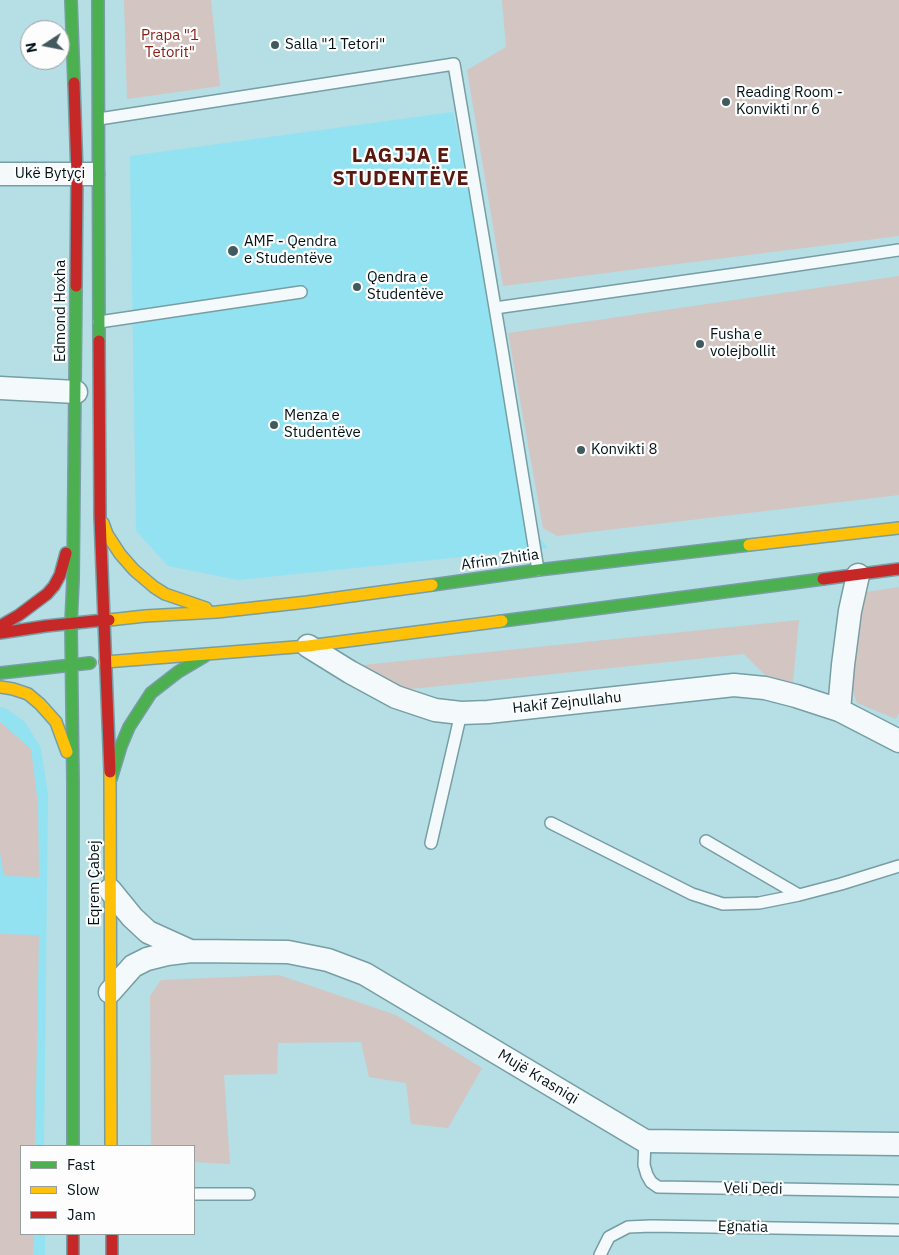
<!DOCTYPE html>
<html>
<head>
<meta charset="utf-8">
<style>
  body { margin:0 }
  #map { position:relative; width:899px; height:1255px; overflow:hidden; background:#b5dee5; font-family:"IBM Plex Sans",sans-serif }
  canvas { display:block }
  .legend { position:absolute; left:20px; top:1145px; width:175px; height:90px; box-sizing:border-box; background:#fdfdfd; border:1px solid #989fa1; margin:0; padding:6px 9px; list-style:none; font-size:15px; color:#011317 }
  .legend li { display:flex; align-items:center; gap:10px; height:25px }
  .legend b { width:25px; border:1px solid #989fa1 }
  .north { position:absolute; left:20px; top:20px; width:50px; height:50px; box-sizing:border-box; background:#fdfdfd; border:1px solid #989fa1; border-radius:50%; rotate:259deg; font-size:14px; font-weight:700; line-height:20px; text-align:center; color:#011317 }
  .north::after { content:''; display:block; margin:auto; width:18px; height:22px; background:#405a5f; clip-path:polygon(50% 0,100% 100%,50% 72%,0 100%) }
</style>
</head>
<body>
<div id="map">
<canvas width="899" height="1255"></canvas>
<ul class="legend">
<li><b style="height:6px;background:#4caf50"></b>Fast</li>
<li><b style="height:6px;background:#ffc107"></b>Slow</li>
<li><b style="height:6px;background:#c62828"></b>Jam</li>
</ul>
<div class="north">N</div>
</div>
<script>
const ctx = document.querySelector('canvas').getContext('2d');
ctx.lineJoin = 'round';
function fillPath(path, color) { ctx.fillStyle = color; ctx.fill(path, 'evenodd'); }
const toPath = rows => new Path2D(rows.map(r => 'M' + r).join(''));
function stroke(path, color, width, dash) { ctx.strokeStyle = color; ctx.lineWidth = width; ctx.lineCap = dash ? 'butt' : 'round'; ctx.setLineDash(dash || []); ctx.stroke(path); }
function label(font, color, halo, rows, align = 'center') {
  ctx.font = font + ' "IBM Plex Sans",sans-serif'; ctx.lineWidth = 4.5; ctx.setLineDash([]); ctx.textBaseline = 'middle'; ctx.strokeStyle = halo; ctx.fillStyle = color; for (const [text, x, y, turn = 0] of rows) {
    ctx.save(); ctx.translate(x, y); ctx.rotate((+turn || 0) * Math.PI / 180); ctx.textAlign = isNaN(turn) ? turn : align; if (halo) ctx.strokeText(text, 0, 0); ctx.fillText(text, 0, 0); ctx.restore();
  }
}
fillPath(toPath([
  [453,112,536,534,548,548,238,580,168,566,136,531,130,156],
  [0,707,5,708,25,722,41,748,48,795,44,1146,21,1146,21,1234,45,1234,45,1255,0,1255]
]), '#93e2f1');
fillPath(toPath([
  [124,0,211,0,220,86,127,99],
  [502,0,899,0,899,236,503,286,467,70,506,47],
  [899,276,899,495,557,536,543,528,508,333],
  [899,587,899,713,896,719,857,703,843,665,853,594],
  [799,620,793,682,767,677,744,654,402,690,353,666],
  [0,722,31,749,38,804,39,877,4,876,0,853],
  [0,934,39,935,35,1146,21,1146,21,1234,34,1234,33,1255,0,1255],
  [279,975,396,1015,482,1068,448,1128,411,1124,406,1083,369,1077,361,1042,278,1043,277,1074,224,1075,230,1164,194,1162,194,1146,151,1146,150,996,161,980]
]), '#d3c5c2');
const lane = toPath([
  [99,119,454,64,502,349,538,570],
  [495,308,764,270,899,250],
  [99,322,301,292],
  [551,823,692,894,723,904,759,903,799,895,841,884,899,866],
  [706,841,799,895],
  [431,843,461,713],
  [645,1141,644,1165,647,1175,651,1182,658,1187,899,1191],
  [194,1194,249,1194],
  [600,1255,609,1237,628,1227,651,1226,899,1230]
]);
const street = toPath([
  [0,174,93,174],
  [0,388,76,392],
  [308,646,350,672,396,697,435,710,461,713,488,712,734,685,765,688,796,696,839,710,899,741],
  [839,710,843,665,850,611,858,575],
  [110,890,132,917,148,932,190,951],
  [110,992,133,966,147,959,167,954,191,951,288,952,328,960,365,974,645,1141,899,1144]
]);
const fast = toPath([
  [71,0,74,83],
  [98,0,99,341],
  [432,585,538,570,749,545],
  [502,621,823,579],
  [71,623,73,580,76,286],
  [71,623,73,783,73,1146],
  [0,673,90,663],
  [111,779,121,746,129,727,151,693,178,672,205,656]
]);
const slow = toPath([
  [103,523,107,534,120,554,134,570,154,587,165,594,206,608],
  [749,545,899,528],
  [109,620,145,616,217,612,307,602,432,585],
  [105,662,308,646,502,621],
  [0,687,13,689,28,694,40,704,56,722,67,752],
  [110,772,111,1146]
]);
const jam = toPath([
  [74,83,77,175,76,286],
  [99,341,100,517,104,620,109,620],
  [823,579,899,569],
  [0,626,19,615,47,594,54,586,60,575,66,553],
  [0,633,46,626,104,620,110,772],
  [73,1234,73,1255],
  [112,1234,112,1255]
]);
stroke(lane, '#769ea4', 14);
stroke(street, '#769ea4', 25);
stroke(fast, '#769ea4', 14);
stroke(slow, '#769ea4', 14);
stroke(jam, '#769ea4', 14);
stroke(lane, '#f4fafb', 11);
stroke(street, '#f4fafb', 22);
stroke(fast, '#4caf50', 11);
stroke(slow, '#ffc107', 11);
stroke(jam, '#c62828', 11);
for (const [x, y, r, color] of [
  [275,45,5,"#405a5f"],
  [726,102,5,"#405a5f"],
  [233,251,6,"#405a5f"],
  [357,287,5,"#405a5f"],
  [700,344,5,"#405a5f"],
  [274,425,5,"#405a5f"],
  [581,450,5,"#405a5f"]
]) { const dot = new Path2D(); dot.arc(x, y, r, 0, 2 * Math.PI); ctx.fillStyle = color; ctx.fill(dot); stroke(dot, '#fdfdfd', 2); }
label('15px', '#861f12', '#fdfdfd', [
  ["Prapa \"1",170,36],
  ["Tetorit\"",170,53]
]);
label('15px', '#011317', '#fdfdfd', [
  ["Salla \"1 Tetori\"",285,45],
  ["Reading Room -",736,93],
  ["Konvikti nr 6",736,110],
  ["AMF - Qendra",244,242],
  ["e Studentëve",244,259],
  ["Qendra e",367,278],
  ["Studentëve",367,295],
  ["Fusha e",710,335],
  ["volejbollit",710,352],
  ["Menza e",284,416],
  ["Studentëve",284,433],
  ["Konvikti 8",591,450]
], 'left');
label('15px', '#011317', '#fdfdfd', [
  ["Ukë Bytyçi",50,174],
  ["Edmond Hoxha",61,311,-90],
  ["Afrim Zhitia",500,560,-8],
  ["Hakif Zejnullahu",567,703,-6],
  ["Eqrem Çabej",95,883,-90],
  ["Mujë Krasniqi",538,1077,31],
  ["Veli Dedi",753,1189,1],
  ["Egnatia",743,1227,1]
]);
ctx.letterSpacing = '1px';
label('bold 20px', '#5a170e', '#fdfdfd', [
  ["LAGJJA E",401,156],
  ["STUDENTËVE",401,179]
]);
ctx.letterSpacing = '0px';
</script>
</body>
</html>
